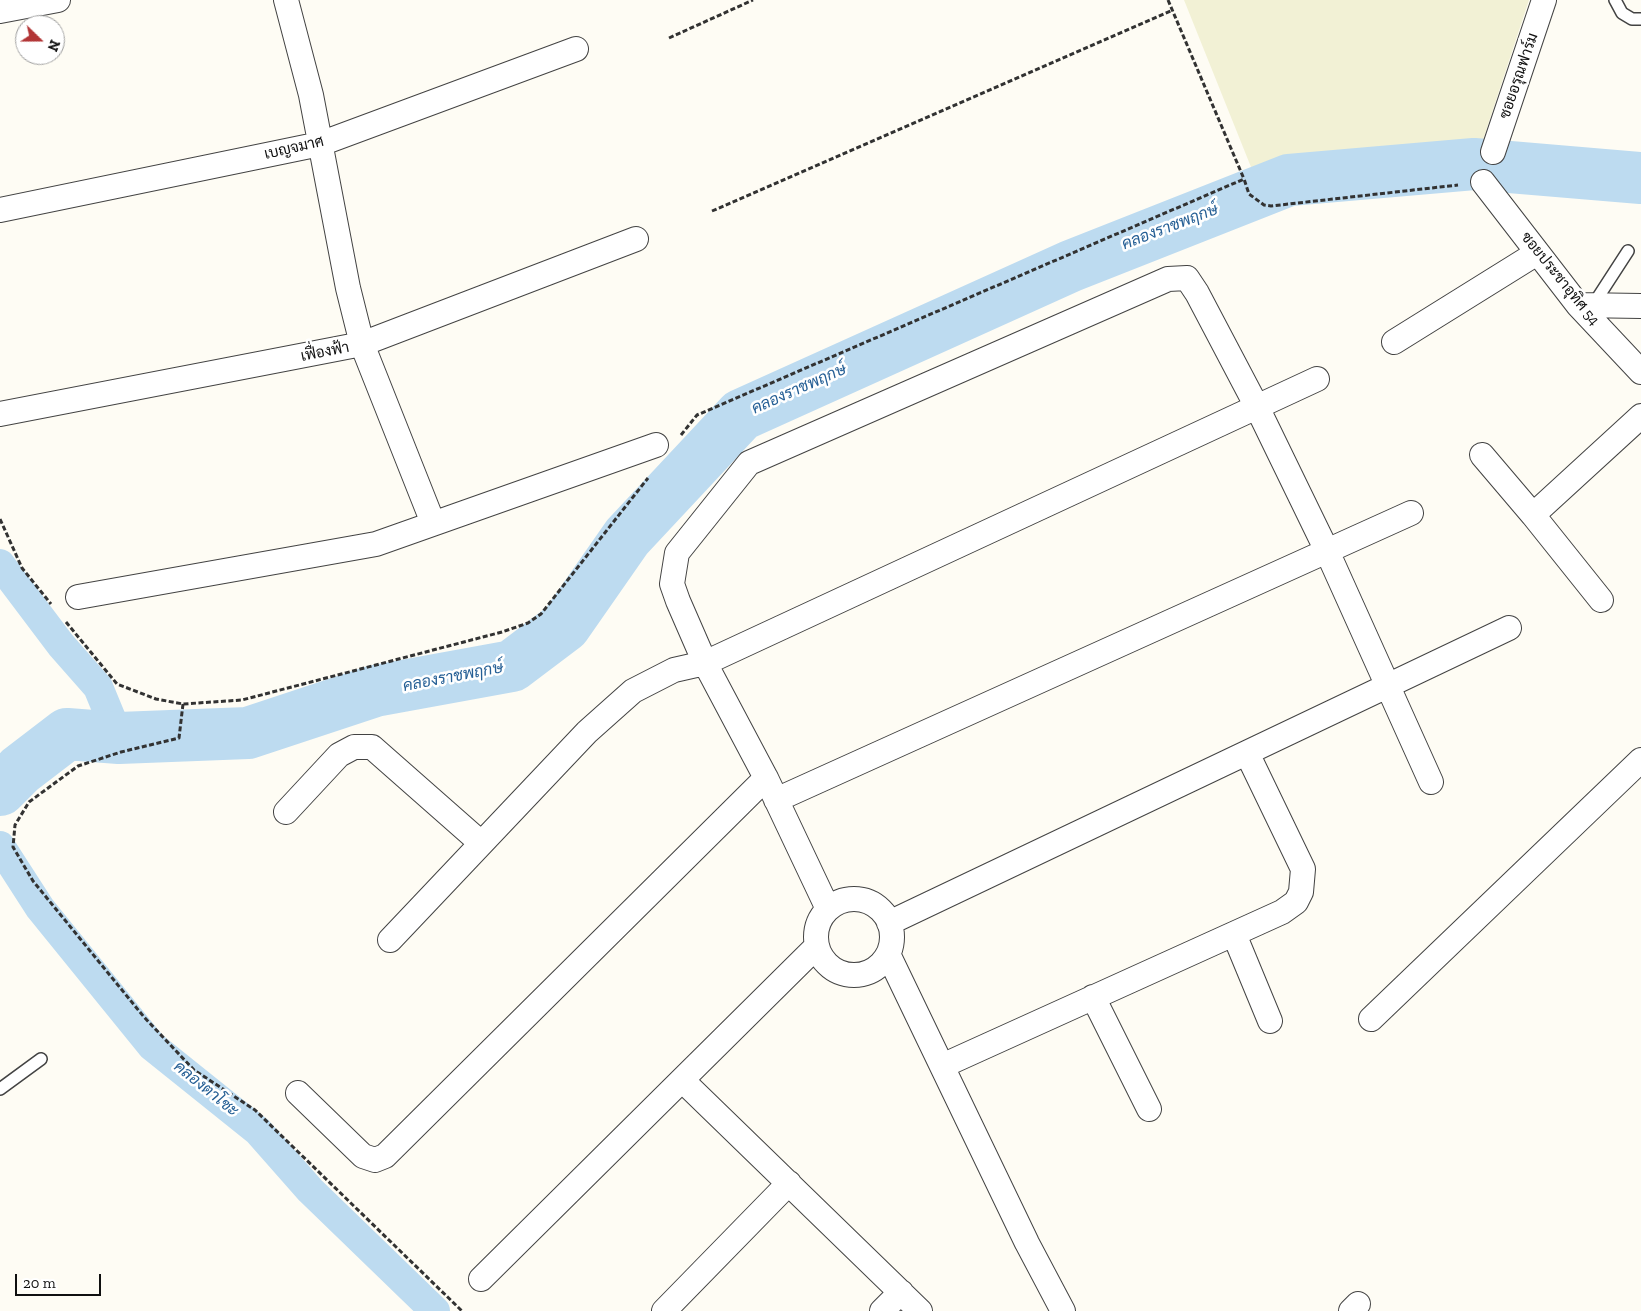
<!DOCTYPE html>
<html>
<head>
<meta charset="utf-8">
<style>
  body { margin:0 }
  #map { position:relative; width:1641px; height:1311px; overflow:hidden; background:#fefcf4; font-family:"Zilla Slab",serif }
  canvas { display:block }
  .north { position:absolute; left:15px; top:15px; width:50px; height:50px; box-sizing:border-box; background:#fff; border:1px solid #9f9f9f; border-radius:50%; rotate:112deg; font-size:14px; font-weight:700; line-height:20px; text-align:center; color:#101010 }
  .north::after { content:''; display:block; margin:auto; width:18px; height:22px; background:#b23536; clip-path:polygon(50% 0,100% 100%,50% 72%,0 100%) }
  .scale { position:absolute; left:15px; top:1274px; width:86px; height:22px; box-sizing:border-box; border:2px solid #101010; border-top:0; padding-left:6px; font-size:15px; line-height:18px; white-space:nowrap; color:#101010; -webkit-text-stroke:4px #fff; paint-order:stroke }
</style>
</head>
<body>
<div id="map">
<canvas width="1641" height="1311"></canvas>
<div class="north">N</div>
<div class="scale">20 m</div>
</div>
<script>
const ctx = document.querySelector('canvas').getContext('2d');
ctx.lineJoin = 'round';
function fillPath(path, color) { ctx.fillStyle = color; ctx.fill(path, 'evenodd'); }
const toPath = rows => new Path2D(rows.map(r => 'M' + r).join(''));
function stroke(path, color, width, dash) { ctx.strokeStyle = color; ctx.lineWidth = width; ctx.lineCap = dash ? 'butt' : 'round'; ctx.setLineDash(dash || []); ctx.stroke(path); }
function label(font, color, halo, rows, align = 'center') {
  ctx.font = font + ' "Zilla Slab",Sarabun,serif'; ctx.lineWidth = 5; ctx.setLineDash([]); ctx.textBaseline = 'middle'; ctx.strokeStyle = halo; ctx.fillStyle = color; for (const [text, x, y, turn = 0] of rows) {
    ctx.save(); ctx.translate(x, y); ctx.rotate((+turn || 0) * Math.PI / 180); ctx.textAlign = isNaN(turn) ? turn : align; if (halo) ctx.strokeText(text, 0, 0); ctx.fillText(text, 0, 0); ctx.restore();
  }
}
fillPath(toPath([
  [1184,0,1529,0,1479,152,1322,164,1255,177]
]), '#f2f1d5');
stroke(toPath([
  [0,564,61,645,98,687,119,738],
  [0,846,40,908,152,1046,258,1131,310,1190,435,1311]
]), '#bddbf0', 30);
stroke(toPath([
  [0,790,20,770,67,734,119,738,248,733,375,691,512,666,565,626,627,537,741,415,1071,266,1289,180,1474,164,1641,178]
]), '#bddbf0', 52);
const lane = toPath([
  [1615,0,1622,13,1632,19,1641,19],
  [1593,305,1628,251],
  [0,1089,41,1059]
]);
const street = toPath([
  [286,0,311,95,348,288,362,344,433,523],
  [0,11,58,0],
  [1493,152,1544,0],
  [1483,182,1578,305,1641,372],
  [0,210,320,144,576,49],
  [1578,305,1641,306],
  [1394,342,1537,253],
  [0,414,362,344,636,239],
  [1482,455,1533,515,1641,416],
  [1533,515,1601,600],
  [78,597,376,544,656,445],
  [776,800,1411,513],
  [286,812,339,755,354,747,372,747,481,843],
  '816 937a38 38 0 1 1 76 0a38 38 0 1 1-76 0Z',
  [828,909,766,778,705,663,678,601,672,584,677,553,749,463,1168,279,1187,278,1197,293,1257,407,1327,551,1431,782],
  [889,923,1509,628],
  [1234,934,1270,1021],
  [390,940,587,732,633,691,674,670,705,663,1317,379],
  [888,954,1027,1243,1063,1311],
  [1093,997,1149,1109],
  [1371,1019,1641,760],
  [942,1066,1282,912,1296,902,1301,892,1303,869,1247,753],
  [682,1080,920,1311],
  [298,1093,363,1156,375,1160,385,1156,766,778],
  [481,1279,817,946],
  [664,1311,789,1183],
  [882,1311,901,1292],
  [1351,1311,1358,1304]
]);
stroke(lane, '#434343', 14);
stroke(street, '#434343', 26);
stroke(toPath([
  [1168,0,1244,179],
  [669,38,753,0],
  [712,211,1173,10],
  [681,435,697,415,1244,179,1249,194,1264,205,1271,206,1458,185],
  [0,519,22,568,51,604],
  [66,622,117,684,156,699,183,704,242,700,502,632,528,623,541,614,648,478],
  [183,704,179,738,121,752,78,766,29,802,15,825,13,847,33,881,144,1017,194,1070,255,1110,462,1311]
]), '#323232', 3, [5, 2.5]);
stroke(lane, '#fff', 11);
stroke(street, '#fff', 24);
label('15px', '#101010', '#fff', [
  ["ซอยอรุณฟาร์ม",1519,76,-71],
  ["เบญจมาศ",294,148,-13],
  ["ซอยประชาอุทิศ 54",1560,279,51],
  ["เฟื่องฟ้า",325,352,-11]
]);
label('italic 16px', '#255f95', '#fff', [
  ["คลองราชพฤกษ์",1170,227,-21],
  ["คลองราชพฤกษ์",799,389,-24],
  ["คลองราชพฤกษ์",453,677,-11],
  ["คลองตาโซะ",206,1089,39]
]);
</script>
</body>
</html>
